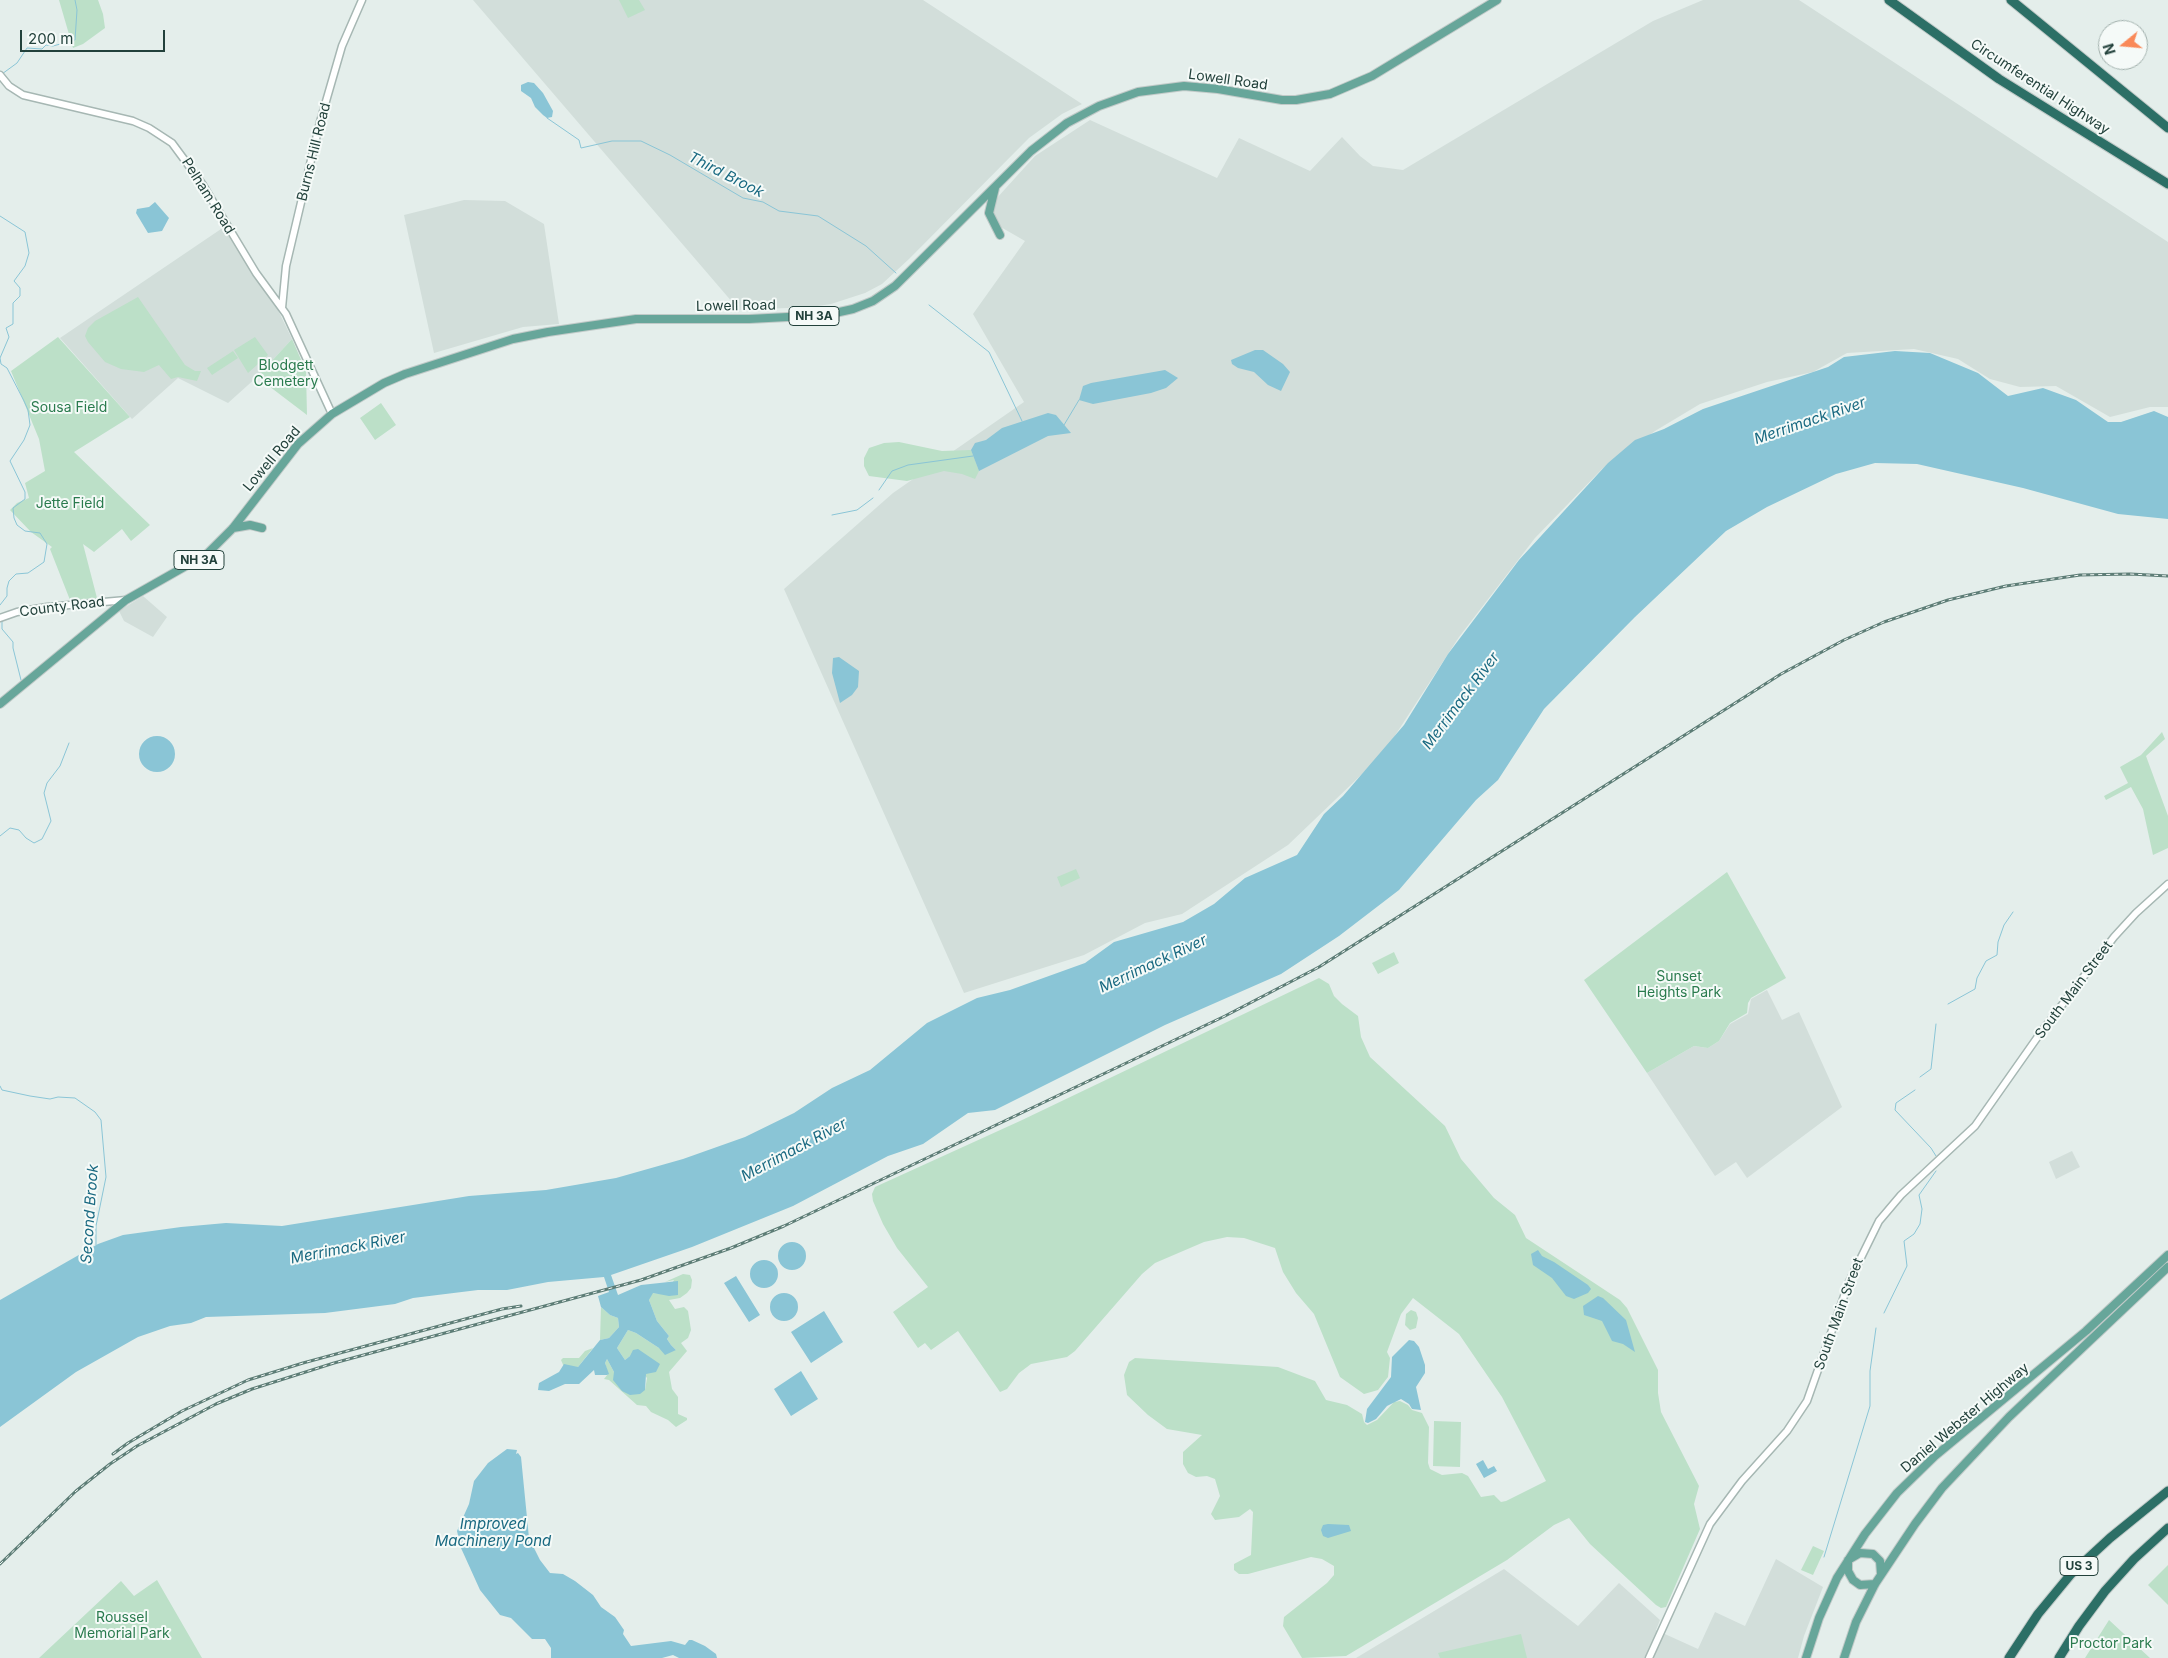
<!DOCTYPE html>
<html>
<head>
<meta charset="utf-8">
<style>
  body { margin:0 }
  #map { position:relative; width:2168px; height:1658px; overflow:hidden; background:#e4eeeb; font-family:Inter,sans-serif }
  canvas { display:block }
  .north { position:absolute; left:2098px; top:20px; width:50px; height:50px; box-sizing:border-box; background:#f5faf8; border:1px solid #a1b0ac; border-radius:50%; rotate:253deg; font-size:14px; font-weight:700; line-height:20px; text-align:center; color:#22413b }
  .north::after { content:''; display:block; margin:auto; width:18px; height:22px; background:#f98958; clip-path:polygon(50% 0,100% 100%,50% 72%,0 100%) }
  .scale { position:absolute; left:20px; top:30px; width:145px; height:22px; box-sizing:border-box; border:2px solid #22413b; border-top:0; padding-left:6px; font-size:15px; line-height:18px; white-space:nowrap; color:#22413b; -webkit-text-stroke:4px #f5faf8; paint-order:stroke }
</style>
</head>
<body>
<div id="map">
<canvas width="2168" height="1658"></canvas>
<div class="north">N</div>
<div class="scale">200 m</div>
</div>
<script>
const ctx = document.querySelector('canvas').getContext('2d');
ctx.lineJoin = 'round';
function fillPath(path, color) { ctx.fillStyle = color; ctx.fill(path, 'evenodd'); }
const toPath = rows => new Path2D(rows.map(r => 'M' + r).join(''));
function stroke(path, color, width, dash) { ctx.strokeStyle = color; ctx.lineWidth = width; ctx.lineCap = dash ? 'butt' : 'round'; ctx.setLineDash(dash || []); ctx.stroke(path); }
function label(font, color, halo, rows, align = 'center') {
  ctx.font = font + ' Inter,sans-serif'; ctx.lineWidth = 4; ctx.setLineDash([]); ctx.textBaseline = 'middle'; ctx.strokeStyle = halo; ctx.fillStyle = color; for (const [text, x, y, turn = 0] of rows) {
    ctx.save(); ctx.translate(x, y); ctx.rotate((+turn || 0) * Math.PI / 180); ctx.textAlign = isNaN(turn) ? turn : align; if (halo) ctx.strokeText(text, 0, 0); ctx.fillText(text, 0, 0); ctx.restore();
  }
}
fillPath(toPath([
  [473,0,923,0,1082,104,1062,114,1029,138,909,259,882,284,865,293,831,304,811,307,739,310],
  [1703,0,1799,0,2168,242,2168,407,2150,407,2110,417,2056,386,2020,387,1990,379,1958,359,1914,349,1847,353,1813,372,1767,382,1700,404,1655,431,1602,469,1535,538,1459,637,1383,754,1288,845,1182,914,1145,923,1084,955,964,993,784,589,893,493,1024,402,973,314,1025,241,999,226,992,215,996,199,1035,156,1090,120,1217,178,1239,138,1310,171,1342,137,1360,156,1373,166,1403,170,1653,21],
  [464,200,505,201,544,224,559,324,523,327,434,353,404,215],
  [224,227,254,277,276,306,292,339,257,377,228,403,178,378,132,419,60,338],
  [143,596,167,617,153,637,124,621,119,611],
  [1767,990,1782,1020,1799,1012,1842,1107,1747,1178,1736,1162,1715,1176,1647,1073,1694,1046,1708,1048,1719,1041,1730,1024,1748,1014,1751,999],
  [2072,1151,2080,1167,2056,1179,2049,1162],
  [1776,1559,1823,1587,1804,1636,1798,1658,1356,1658,1504,1569,1578,1626,1619,1583,1660,1620,1656,1630,1698,1649,1715,1612,1745,1626]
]), '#d2deda');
fillPath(toPath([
  [59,0,98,0,103,14,105,28,83,44,73,48],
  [619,0,639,0,645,10,628,18],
  [138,297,185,365,195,371,201,371,197,381,178,377,171,379,159,365,144,372,121,369,105,362,88,342,85,336,88,328,95,321],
  [58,337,130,417,74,452,150,525,131,541,122,529,94,552,83,544,97,598,70,600,50,549,52,547,31,532,10,510,17,503,29,498,25,483,45,471,39,439,11,371],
  [255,337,268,355,248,373,234,350],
  [292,339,306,371,307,415,257,377],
  [233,351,238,358,212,375,207,368],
  [381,403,396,425,375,440,360,418],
  [899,442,942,451,971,450,979,471,975,479,962,474,944,471,907,481,869,476,864,466,864,458,869,448,884,443],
  [2162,732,2165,739,2146,756,2168,816,2168,848,2153,855,2143,809,2131,787,2106,800,2104,796,2128,783,2120,767,2141,755],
  [1076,869,1080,878,1061,887,1057,877],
  [1727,872,1786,978,1751,998,1748,1003,1747,1013,1730,1023,1719,1041,1708,1048,1694,1046,1647,1073,1584,980],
  [1394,952,1399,963,1378,974,1372,963],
  [1319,978,1329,984,1334,996,1342,1004,1358,1016,1361,1037,1370,1057,1445,1126,1461,1159,1494,1198,1515,1215,1526,1238,1620,1300,1627,1308,1658,1370,1658,1393,1661,1412,1699,1486,1694,1504,1700,1529,1666,1607,1661,1608,1656,1605,1590,1544,1569,1518,1554,1525,1507,1560,1346,1656,1302,1658,1283,1626,1284,1617,1327,1583,1334,1575,1334,1566,1322,1559,1311,1557,1248,1574,1239,1574,1234,1570,1234,1564,1251,1555,1253,1512,1250,1509,1239,1517,1215,1520,1211,1514,1220,1496,1215,1479,1207,1476,1196,1477,1188,1473,1183,1464,1183,1452,1202,1435,1167,1429,1148,1415,1127,1395,1124,1375,1129,1362,1135,1358,1278,1367,1315,1381,1326,1400,1347,1405,1362,1414,1364,1422,1367,1425,1377,1420,1394,1402,1400,1401,1408,1405,1412,1410,1422,1413,1429,1427,1428,1463,1430,1469,1442,1475,1462,1473,1468,1476,1481,1497,1494,1495,1501,1502,1506,1501,1546,1481,1502,1397,1459,1334,1413,1298,1401,1314,1387,1352,1390,1358,1388,1377,1378,1390,1364,1394,1340,1377,1314,1314,1296,1293,1283,1272,1275,1248,1244,1238,1227,1237,1204,1242,1155,1263,1142,1274,1075,1351,1067,1357,1031,1364,1019,1373,1007,1389,1000,1392,958,1331,931,1350,925,1343,918,1348,893,1312,928,1287,897,1248,883,1224,873,1201,872,1194,875,1187,1020,1121],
  [683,1274,690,1275,692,1280,691,1288,687,1293,680,1298,669,1300,675,1309,684,1307,688,1311,691,1330,688,1338,681,1343,687,1351,669,1372,672,1389,678,1397,678,1414,687,1418,687,1420,676,1427,668,1420,651,1412,646,1406,637,1405,609,1380,604,1379,608,1374,605,1363,607,1359,614,1372,645,1390,647,1378,630,1356,625,1360,617,1348,628,1330,636,1333,659,1348,676,1350,671,1345,667,1339,669,1336,657,1321,649,1300,652,1293,666,1294,674,1280,665,1282],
  [601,1307,610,1315,618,1318,619,1327,609,1338,600,1340],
  [1411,1310,1416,1312,1418,1318,1416,1328,1410,1330,1405,1325,1406,1314],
  [593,1348,578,1367,564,1367,561,1360,563,1358,579,1358,585,1351],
  [1434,1421,1461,1422,1460,1467,1433,1466],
  [1813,1546,1824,1551,1813,1575,1801,1570],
  [2168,1565,2168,1605,2148,1585],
  [157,1580,202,1658,39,1658,121,1581,134,1596],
  [2109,1620,2150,1658,2085,1658],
  [1521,1634,1527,1658,1440,1658,1438,1653]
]), '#bce0c8');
fillPath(toPath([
  [528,82,534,83,543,93,553,111,552,117,547,118,543,115,535,107,531,98,521,91,521,85],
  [155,202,169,218,162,231,148,233,136,213,137,209,149,207],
  [1255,350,1263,350,1283,364,1290,372,1281,391,1268,385,1254,372,1238,368,1232,364,1231,360],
  [1895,351,1930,353,1978,373,2008,396,2043,388,2076,400,2108,422,2121,422,2154,411,2168,417,2168,519,2118,514,2023,488,1917,464,1875,463,1836,474,1767,507,1726,531,1635,617,1544,709,1498,780,1476,800,1399,890,1339,936,1281,974,1165,1025,995,1110,968,1113,923,1144,888,1156,793,1206,692,1247,611,1275,618,1295,641,1285,678,1281,678,1295,669,1296,653,1293,649,1300,657,1321,669,1336,667,1339,671,1345,676,1350,665,1355,659,1348,636,1333,628,1330,617,1348,625,1360,630,1356,633,1350,638,1349,660,1364,656,1372,646,1374,645,1390,640,1394,630,1395,622,1391,613,1380,614,1372,607,1359,605,1363,609,1374,607,1375,595,1375,594,1370,579,1384,565,1384,549,1391,538,1390,539,1383,559,1372,564,1364,578,1367,600,1340,609,1338,619,1327,618,1318,610,1315,601,1307,598,1296,609,1292,604,1277,548,1282,507,1290,478,1290,413,1298,395,1304,325,1313,206,1317,191,1323,170,1326,138,1337,76,1372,0,1427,0,1300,98,1244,123,1235,181,1227,226,1223,282,1226,469,1196,546,1190,616,1178,683,1159,745,1137,794,1113,832,1088,870,1070,927,1023,977,998,1010,990,1085,963,1114,942,1183,922,1214,904,1245,878,1297,855,1324,814,1343,796,1404,725,1448,654,1519,560,1608,463,1635,440,1664,429,1703,409,1828,367,1844,357],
  [1165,370,1178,378,1166,388,1151,393,1093,404,1079,400,1083,386,1091,383],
  [1048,413,1056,415,1071,433,1048,436,979,471,971,450,975,443,986,440,1002,428],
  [839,657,859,671,858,687,852,695,840,703,832,673,833,658],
  '139 754a18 18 0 1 1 36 0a18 18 0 1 1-36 0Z',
  '778 1256a14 14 0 1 1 28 0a14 14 0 1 1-28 0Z',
  [1538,1250,1542,1256,1554,1262,1588,1285,1591,1289,1588,1293,1574,1299,1566,1296,1552,1278,1533,1265,1531,1254],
  '750 1274a14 14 0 1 1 28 0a14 14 0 1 1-28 0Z',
  [736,1276,760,1315,749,1322,724,1283],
  '770 1307a14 14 0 1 1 28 0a14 14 0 1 1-28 0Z',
  [1598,1296,1603,1298,1626,1320,1635,1352,1623,1344,1612,1341,1602,1321,1584,1315,1583,1306],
  [824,1311,843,1342,811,1363,791,1332],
  [1409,1340,1414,1341,1419,1347,1425,1365,1425,1373,1416,1387,1421,1410,1412,1409,1409,1404,1401,1399,1387,1406,1376,1419,1368,1423,1365,1422,1367,1409,1391,1377,1392,1357],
  [801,1371,818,1399,791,1416,774,1389],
  [507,1449,517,1450,516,1454,518,1453,521,1457,529,1538,540,1560,550,1573,563,1574,575,1581,593,1595,601,1607,615,1617,624,1630,623,1634,631,1646,671,1641,685,1645,689,1640,692,1640,705,1646,716,1654,717,1658,679,1658,673,1655,662,1658,551,1658,551,1648,545,1639,532,1639,511,1618,500,1615,480,1590,461,1548,457,1531,469,1504,474,1481,488,1463],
  [1483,1460,1488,1469,1494,1466,1497,1471,1484,1478,1476,1464],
  [1328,1524,1349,1525,1351,1531,1328,1538,1323,1536,1321,1530,1323,1525]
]), '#8ac5d6');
stroke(toPath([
  [2,74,17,63,27,48,42,49,46,45,53,46,75,40,77,10,75,0],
  [547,118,579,140,581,148,612,141,641,141,670,155,743,198,763,202,779,211,818,216,866,246,896,273],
  [0,216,25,232,29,253,25,266,14,281,20,288,20,296,13,303,13,324,6,328,9,337,0,358,1,364,7,368,24,401,28,410,30,425,24,440,10,461,25,492,25,499,13,508,14,518,17,525,25,531,40,533,47,544,44,562,28,573,16,574,9,581,7,588,7,596,0,605],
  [929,305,989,352,1022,421],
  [1064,425,1079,400],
  [879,490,892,471,908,465,973,456],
  [832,515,857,510,873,498],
  [2,621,2,629,13,642,13,648,21,680],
  [0,836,10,828,19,830,26,838,34,843,42,839,51,821,44,793,47,783,60,766,69,743],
  [1948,1004,1975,989,1977,978,1986,961,1997,955,1998,942,2004,925,2013,912],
  [1920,1077,1931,1069,1936,1024],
  [0,1086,2,1090,30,1096,50,1099,58,1097,75,1098,95,1112,101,1120,106,1177,96,1226,96,1245],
  [1915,1090,1896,1103,1895,1110,1931,1148,1936,1156],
  [1884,1313,1907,1266,1904,1241,1914,1234,1920,1224,1922,1209,1919,1195,1936,1171],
  [1824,1557,1870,1406,1870,1371,1876,1328]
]), '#8ac5d6', 1);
const tertiary = toPath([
  [0,75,9,86,23,95,133,121,149,128,172,143,203,185,256,273,286,314,332,414],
  [282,308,286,266,320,122,342,46,362,0],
  [0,618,17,612,47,607,126,600],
  [1649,1658,1710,1524,1742,1481,1787,1431,1807,1401,1849,1282,1879,1221,1901,1195,1975,1126,2039,1035,2114,937,2136,913,2168,884]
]);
const primary = toPath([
  [995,188,989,213,1000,235],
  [233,528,250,525,262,528],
  [0,704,126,600,207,554,233,528,298,444,332,414,384,383,405,374,513,339,548,332,636,319,749,319,826,315,853,309,873,301,895,286,1031,151,1067,123,1099,106,1138,92,1184,86,1218,89,1282,100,1296,100,1330,94,1372,76,1497,0],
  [1875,1584,1860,1585,1853,1580,1848,1571,1848,1560,1860,1553,1873,1554,1880,1561,1881,1574],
  [1806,1658,1819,1618,1837,1578,1865,1534,1897,1493,1935,1456,2086,1331,2168,1255],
  [1844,1658,1856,1622,1875,1584,1915,1524,1942,1488,2009,1417,2168,1267]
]);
const motorway = toPath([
  [1889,0,1999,79,2168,184],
  [2011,0,2168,128],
  [2009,1658,2038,1614,2071,1574,2110,1538,2168,1491],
  [2059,1658,2079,1626,2105,1591,2134,1559,2168,1528]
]);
stroke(tertiary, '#a6b7b3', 9);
stroke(primary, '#c1cac8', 10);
stroke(motorway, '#c1cac8', 11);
stroke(tertiary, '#fff', 6);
stroke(primary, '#67a69a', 8);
stroke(motorway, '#2c6f66', 9);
const rail = toPath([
  [113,1454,128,1443,182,1411,248,1380,303,1363,502,1309,521,1306],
  [0,1564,76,1491,110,1464,137,1446,216,1404,252,1389,334,1363,641,1280,731,1248,784,1226,1225,1016,1319,967,1781,674,1844,640,1884,622,1948,600,2006,586,2080,575,2130,574,2168,576]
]);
stroke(rail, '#5d7d76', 3);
stroke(rail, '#f5faf8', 1, [4]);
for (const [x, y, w] of [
  [814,316,50],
  [199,560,50],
  [2079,1566,38]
]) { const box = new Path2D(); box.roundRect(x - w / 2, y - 9.5, w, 19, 4); ctx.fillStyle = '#f5faf8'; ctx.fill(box); stroke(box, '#22413b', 1); }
label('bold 12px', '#22413b', null, [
  ["NH 3A",814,316],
  ["NH 3A",199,560],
  ["US 3",2079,1566]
]);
label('14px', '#22413b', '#f5faf8', [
  ["Lowell Road",1228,80,8],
  ["Circumferential Highway",2040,87,33],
  ["Burns Hill Road",314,152,-76],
  ["Pelham Road",208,196,58],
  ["Lowell Road",736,306,-1],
  ["Lowell Road",272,459,-50],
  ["County Road",62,607,-7],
  ["South Main Street",2074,990,-53],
  ["South Main Street",1839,1314,-70],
  ["Daniel Webster Highway",1965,1418,-40]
]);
label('14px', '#2a7b4e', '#f5faf8', [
  ["Blodgett",286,366],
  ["Cemetery",286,382],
  ["Sousa Field",69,408],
  ["Jette Field",70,504],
  ["Sunset",1679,977],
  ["Heights Park",1679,993],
  ["Roussel",122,1618],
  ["Memorial Park",122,1634],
  ["Proctor Park",2111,1644]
]);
label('italic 15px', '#196981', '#f5faf8', [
  ["Third Brook",726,175,27],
  ["Merrimack River",1810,421,-19],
  ["Merrimack River",1461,701,-53],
  ["Merrimack River",1153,964,-25],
  ["Merrimack River",794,1150,-28],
  ["Second Brook",90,1214,-86],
  ["Merrimack River",348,1248,-11],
  ["Improved",493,1524],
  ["Machinery Pond",493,1541]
]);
</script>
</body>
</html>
